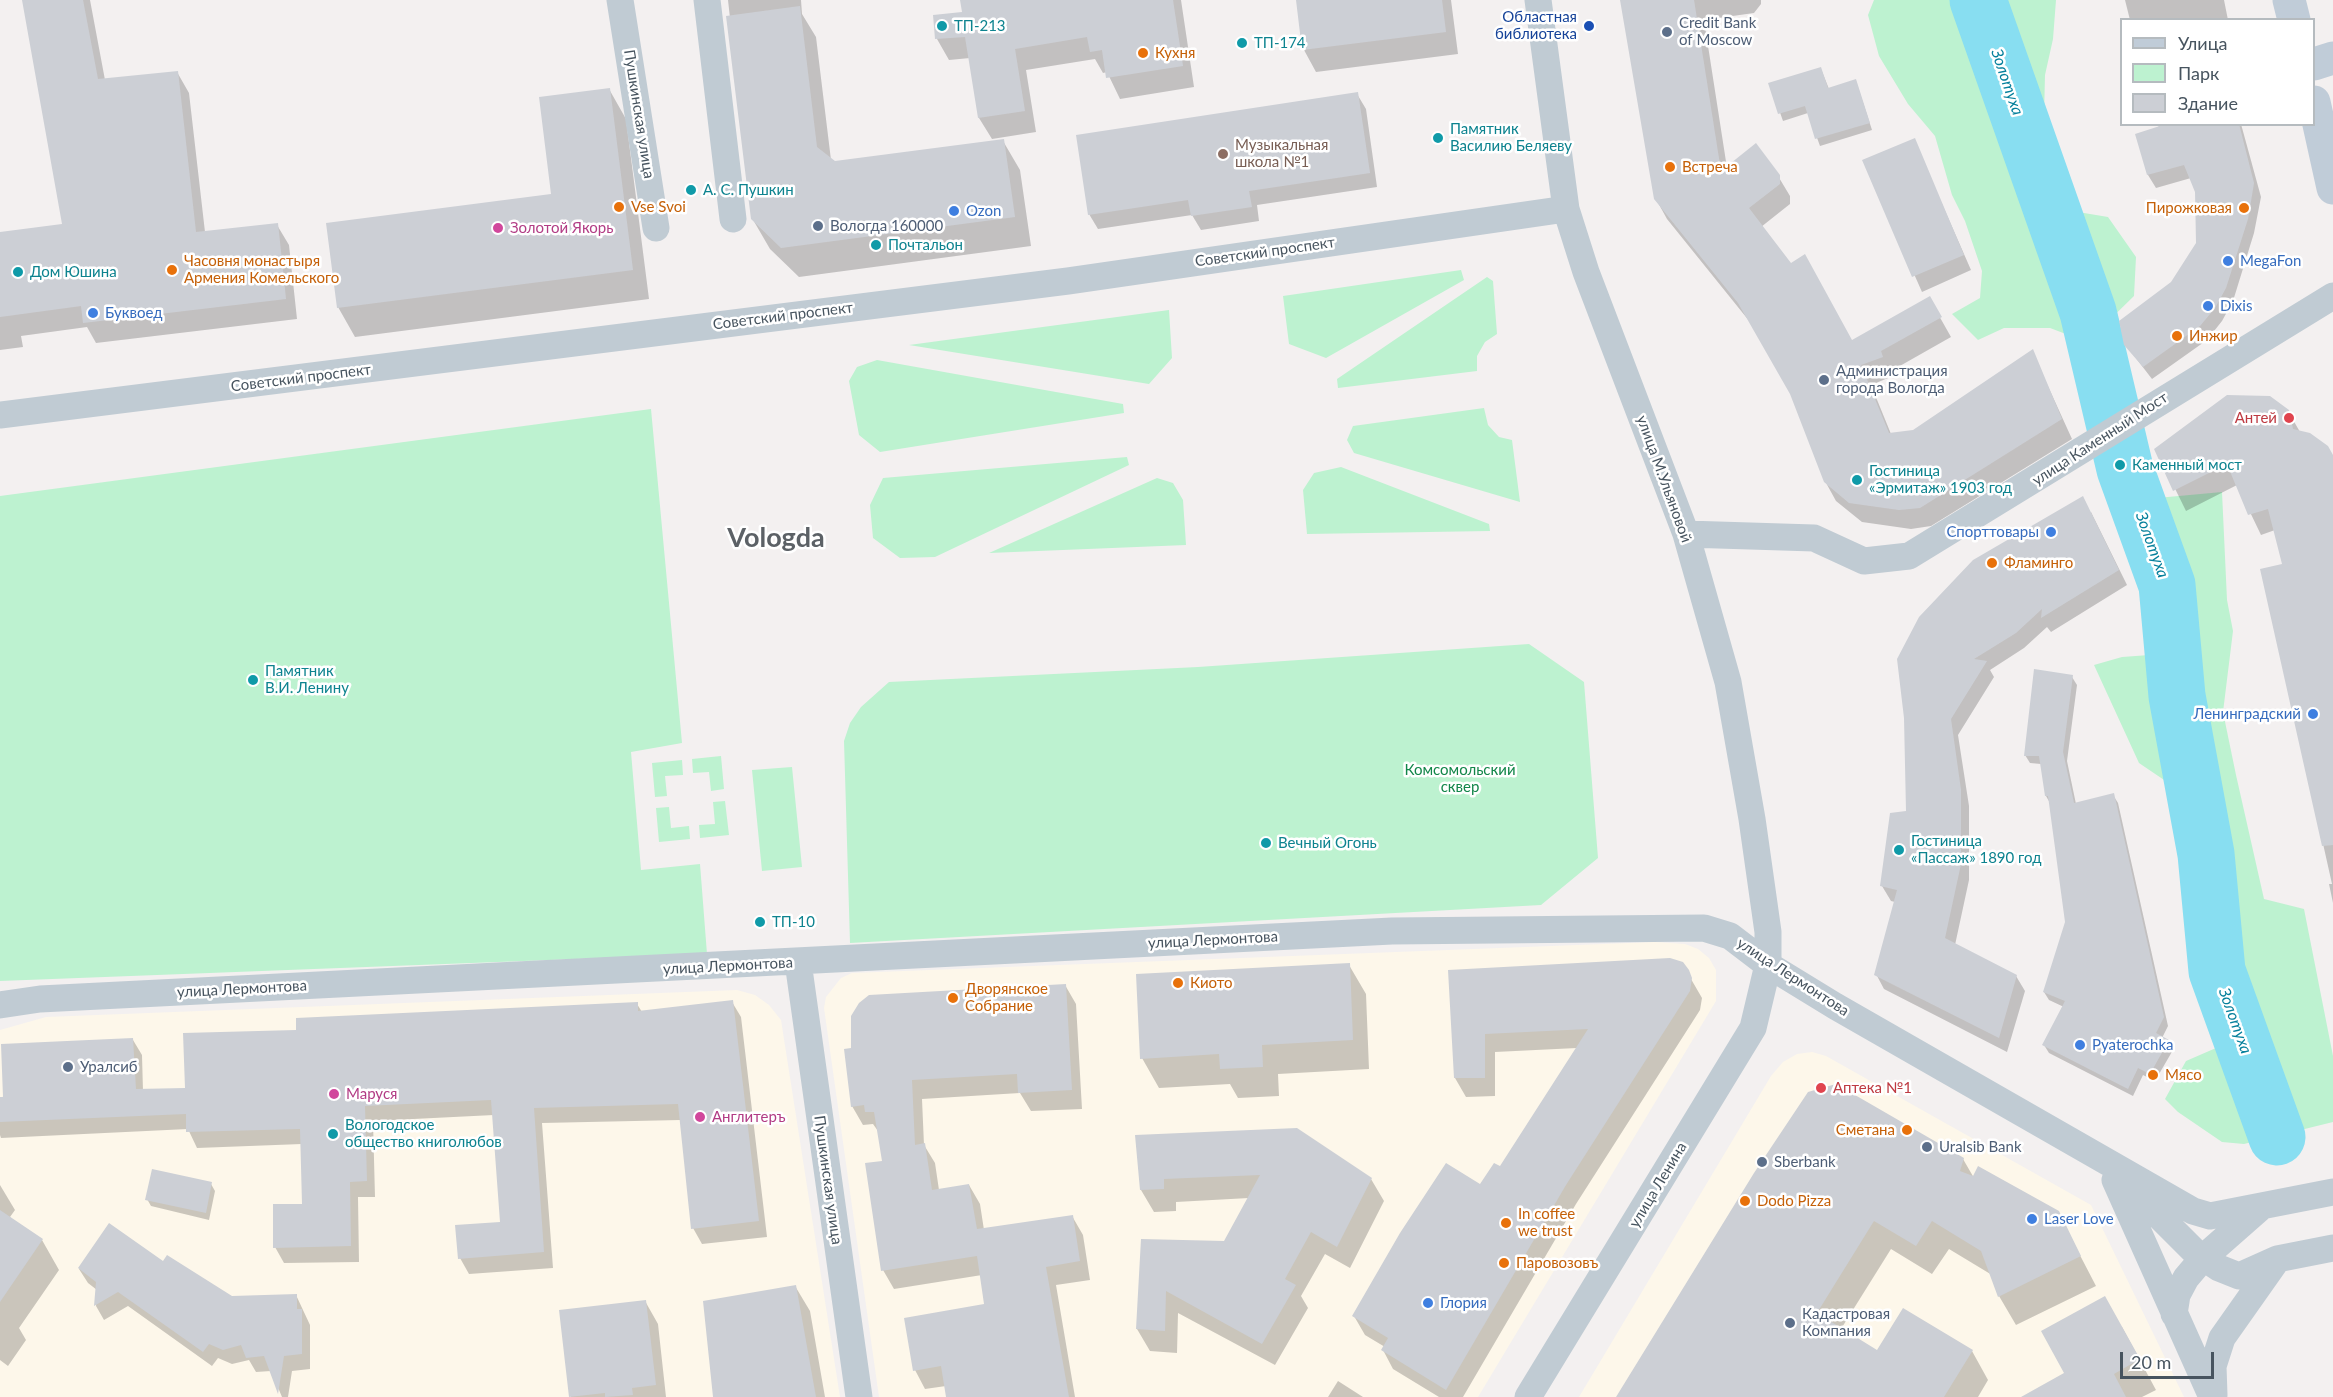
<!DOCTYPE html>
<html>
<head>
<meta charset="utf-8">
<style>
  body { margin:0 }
  #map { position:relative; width:2333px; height:1397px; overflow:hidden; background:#f3f0f0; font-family:Lato,sans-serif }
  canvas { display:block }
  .legend { position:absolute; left:2120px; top:18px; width:195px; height:108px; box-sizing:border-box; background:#fff; border:2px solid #b5bbbf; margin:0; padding:8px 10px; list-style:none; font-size:18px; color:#47545f }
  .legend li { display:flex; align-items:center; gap:12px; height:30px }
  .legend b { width:30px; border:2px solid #b5bbbf }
  .scale { position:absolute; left:2120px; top:1352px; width:94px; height:27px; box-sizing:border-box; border:3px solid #47545f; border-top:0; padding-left:8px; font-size:18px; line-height:21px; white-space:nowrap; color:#47545f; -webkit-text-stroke:4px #fff; paint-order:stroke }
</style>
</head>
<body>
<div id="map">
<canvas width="2333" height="1397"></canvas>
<ul class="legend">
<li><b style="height:8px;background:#c0ccd8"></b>Улица</li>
<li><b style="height:16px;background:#bdf2d0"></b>Парк</li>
<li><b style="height:16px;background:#cccfd5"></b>Здание</li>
</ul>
<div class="scale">20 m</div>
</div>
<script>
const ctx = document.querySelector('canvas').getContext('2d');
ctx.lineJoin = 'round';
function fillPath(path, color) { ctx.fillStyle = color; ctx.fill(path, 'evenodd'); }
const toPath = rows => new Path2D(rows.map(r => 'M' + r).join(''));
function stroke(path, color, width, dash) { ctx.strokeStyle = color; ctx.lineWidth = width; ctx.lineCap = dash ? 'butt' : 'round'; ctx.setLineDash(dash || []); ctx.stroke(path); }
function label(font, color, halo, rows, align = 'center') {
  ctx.font = font + ' Lato,sans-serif'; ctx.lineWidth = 5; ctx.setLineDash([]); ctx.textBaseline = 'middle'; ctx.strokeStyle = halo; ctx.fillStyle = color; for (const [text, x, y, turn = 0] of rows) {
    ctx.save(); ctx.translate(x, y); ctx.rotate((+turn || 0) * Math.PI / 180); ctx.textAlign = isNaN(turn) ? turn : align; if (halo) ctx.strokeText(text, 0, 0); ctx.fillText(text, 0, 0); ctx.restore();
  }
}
fillPath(toPath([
  [1655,942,1685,944,1698,949,1709,958,1716,970,1716,1001,1478,1397,879,1397,824,1008,826,997,841,978,852,973],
  [737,990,755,995,769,1005,781,1020,840,1397,0,1397,0,1030,46,1017],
  [1812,1052,1826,1056,2091,1205,2184,1397,1579,1397,1771,1076,1783,1062,1797,1054]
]), '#fdf7ea');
fillPath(toPath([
  [1874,0,2056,0,2053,39,2045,75,2044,117,2050,166,2066,210,2108,217,2136,257,2134,296,2087,342,2050,328,2004,328,1978,340,1952,314,1980,298,1982,271,1965,221,1952,195,1935,136,1908,104,1879,56,1868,15],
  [1461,270,1464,280,1326,358,1289,344,1283,296],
  [1487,277,1493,281,1497,334,1485,342,1477,356,1477,371,1338,388,1337,379],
  [1169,310,1172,358,1149,384,909,345],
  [877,360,1123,404,1124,413,880,452,859,435,849,381,857,367],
  [1484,408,1488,425,1499,437,1512,440,1520,502,1354,453,1347,440,1353,426],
  [651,409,682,743,631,752,641,870,700,864,707,954,0,981,0,496],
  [1127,457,1129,465,935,557,900,558,873,538,870,505,883,478],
  [1341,467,1489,524,1490,531,1307,534,1303,490,1314,473],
  [1157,478,1173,483,1183,500,1186,545,989,553],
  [2222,492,2227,600,2233,631,2223,712,2236,775,2264,899,2304,909,2333,1056,2333,1122,2244,1144,2222,1142,2178,1112,2165,1099,2186,1061,2216,1048,2213,999,2170,784,2139,763,2094,665,2122,657,2163,654,2172,585,2135,500],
  [1529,644,1584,682,1598,858,1541,905,850,943,844,741,850,723,861,707,889,682,1198,667],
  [721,756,724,789,711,791,709,772,693,773,692,759],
  [682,760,683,775,665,776,667,796,655,797,652,763],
  [792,767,802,867,762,871,752,770],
  [725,801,729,835,700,838,699,825,715,824,713,802],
  [669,807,671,828,689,826,690,839,659,842,656,808]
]), '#bdf2d0');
fillPath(toPath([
  [23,0,90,0,105,80,177,72,189,93,205,232,277,225,289,245,297,319,96,343,87,327,21,336,23,347,0,350,0,233,64,225],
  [728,0,801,0,802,14,816,37,831,160,835,163,1003,141,1020,170,1031,246,799,277,770,249,752,218],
  [962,0,1181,0,1194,87,1120,99,1107,72,1103,73,1095,59,1026,70,1036,132,992,139,979,118,970,58,949,60,937,39,935,16,964,14],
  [1297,0,1451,0,1458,54,1316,72,1304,50],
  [1622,0,1761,0,1761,4,1754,13,1704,20,1727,168,1778,176,1790,196,1790,204,1761,227,1852,341,1929,298,1951,337,1891,371,1893,376,1871,385,1891,434,1914,432,2032,351,2072,439,1931,526,1911,529,1862,522,1836,501,1825,481,1791,394,1750,322,1667,219,1656,199],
  [2125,0,2224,0,2228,20,2130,20],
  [1821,69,1829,89,1856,81,1872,130,1820,146,1808,113,1783,121,1770,84],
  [609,89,626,119,649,299,355,337,338,307,552,195],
  [1357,94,1366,109,1377,187,1257,205,1259,221,1201,230,1192,215,1098,229,1089,214],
  [2158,124,2241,124,2261,197,2254,233,2233,301,2222,321,2207,340,2152,379,2125,344,2172,283,2197,243,2196,191,2191,178,2156,188,2148,175,2136,135,2159,128],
  [1914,140,1971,270,1922,292,1864,161],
  [2288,411,2300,432,2333,458,2333,903,2329,884,2332,884,2262,570,2284,565,2275,530,2261,535,2237,485,2186,511,2156,450],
  [2091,512,2127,585,2051,632,2047,627,2024,648,1990,670,1994,677,1958,735,1969,806,1969,880,1955,945,2016,976,2025,991,2007,1052,1884,989,1876,974,1895,902,1891,901,1882,886,1907,812,1905,718],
  [2072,677,2077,685,2067,761,2076,804,2113,795,2118,803,2168,1026,2162,1038,2168,1041,2173,1050,2155,1081,2143,1075,2133,1096,2049,1053,2044,1045,2064,1007,2049,1000,2044,992,2066,922,2050,803,2046,796,2041,764,2030,763,2025,755],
  [1349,965,1366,994,1369,1069,1278,1074,1279,1096,1238,1098,1230,1084,1159,1088,1142,1058],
  [1449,972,1691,979,1702,998,1700,1010,1576,1204,1463,1397,1439,1397,1393,1369,1383,1350,1385,1347,1365,1335,1354,1316,1500,1168,1577,1048,1495,1052,1495,1096,1466,1097,1455,1078],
  [1065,985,1076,1004,1082,1109,1031,1111,1020,1093,922,1099,924,1145,935,1163,939,1190,969,1185,980,1204,984,1230,1072,1216,1083,1235,1090,1280,1056,1285,1075,1397,948,1397,946,1386,925,1389,915,1370,986,1305,982,1275,894,1289,883,1270,883,1162,878,1131,873,1124,863,1125,852,1106],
  [732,1002,741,1017,767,1237,702,1244,693,1228,681,1120,542,1123,553,1268,469,1274,460,1258,502,1224,494,1115,373,1121,375,1197,358,1197,359,1262,284,1263,275,1247,304,1205,302,1144,197,1148,188,1129,1,1138,0,1135,0,1098,133,1040,142,1055,143,1091,187,1089,298,1031,637,1004,642,1012],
  [1137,1136,1371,1179,1384,1201,1350,1268,1325,1254,1301,1296,1308,1308,1275,1365,1178,1313,1177,1353,1150,1351,1137,1329,1142,1240,1225,1242,1249,1198,1176,1202,1176,1211,1154,1212,1141,1190],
  [1963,1159,1974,1178,2058,1213,2096,1286,2016,1325,1999,1296,1992,1275,1949,1249,1932,1274,1891,1249,1841,1329,1878,1352,1972,1351,1988,1380,1978,1397,1618,1397],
  [211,1184,215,1191,209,1220,151,1206,147,1199],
  [0,1185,15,1210,10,1217,12,1220,42,1240,59,1270,19,1328,26,1340,8,1366,0,1360],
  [164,1263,232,1298,296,1295,310,1325,310,1369,292,1371,288,1397,282,1397,271,1371,256,1372,249,1360,232,1364,218,1358,212,1366,128,1306,104,1320,96,1306,97,1290,88,1283,79,1269],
  [795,1286,810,1311,825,1397,714,1397],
  [645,1301,658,1324,666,1397,571,1397,561,1311],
  [2122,1327,2156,1390,2142,1397,2044,1397,2066,1374],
  [1338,1381,1363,1397,1328,1397]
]), '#0003');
stroke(toPath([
  [1978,0,2088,312,2125,469,2167,585,2177,696,2206,854,2217,971,2277,1137]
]), '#88def1', 57);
fillPath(toPath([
  [22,0,83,0,98,79,178,71,196,232,278,223,286,299,83,323,81,306,0,317,0,232,62,224],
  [960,0,1173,0,1183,66,1106,78,1102,50,1090,52,1087,37,1015,49,1025,111,978,118,965,37,935,39,933,15,962,12],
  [1296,0,1442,0,1446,32,1302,50],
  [1620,0,1694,0,1721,171,1756,143,1780,175,1780,184,1749,208,1791,263,1805,254,1852,340,1930,296,1942,317,1881,351,1883,357,1861,365,1889,433,1913,430,2033,349,2062,419,1920,508,1899,510,1849,503,1824,482,1790,394,1738,303,1654,199],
  [800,6,817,147,835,161,1004,139,1015,217,781,248,751,219,726,16],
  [1821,67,1828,88,1856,79,1870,123,1815,139,1805,106,1778,114,1768,83],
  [610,88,633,270,337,308,326,223,551,194,539,97],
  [1358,92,1370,173,1249,191,1252,207,1191,216,1188,200,1088,215,1076,135],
  [2166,124,2239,124,2254,183,2248,219,2226,288,2215,308,2200,326,2143,367,2124,345,2119,321,2171,282,2196,243,2195,192,2184,165,2147,175,2135,134],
  [1915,138,1964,255,1912,277,1862,160],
  [2227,395,2270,396,2289,410,2293,429,2310,433,2328,446,2333,455,2333,845,2322,846,2260,569,2282,564,2268,509,2248,515,2227,464,2173,491,2154,449],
  [2083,496,2119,570,2041,618,2042,609,2016,633,1974,659,1987,661,1951,719,1961,790,1961,864,1945,938,2017,975,1999,1038,1874,975,1897,890,1880,886,1890,813,1906,811,1904,718,1897,659,1919,617,1973,560],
  [2034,669,2073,675,2063,752,2074,803,2114,793,2164,1017,2156,1033,2169,1040,2150,1074,2138,1068,2128,1089,2042,1045,2065,1001,2043,992,2065,922,2048,796,2045,796,2039,756,2024,756],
  [1670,958,1683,962,1689,970,1692,978,1690,991,1566,1185,1446,1390,1381,1350,1388,1338,1352,1316,1400,1233,1446,1163,1480,1184,1494,1163,1500,1166,1588,1029,1485,1034,1485,1078,1454,1078,1448,970],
  [1350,963,1353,1040,1262,1045,1263,1067,1220,1069,1219,1054,1140,1059,1136,974],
  [1066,984,1072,1090,1018,1093,1017,1074,912,1080,915,1145,925,1143,932,1190,969,1184,977,1229,1073,1215,1080,1261,1046,1267,1069,1397,946,1397,941,1366,913,1371,904,1318,984,1304,977,1256,881,1271,865,1163,882,1161,874,1112,865,1112,864,1105,851,1107,844,1049,851,1048,851,1016,859,1003,869,995],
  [733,1000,759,1221,691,1229,678,1104,534,1108,544,1252,458,1259,455,1225,500,1222,491,1100,365,1106,367,1181,350,1182,351,1246,273,1248,273,1204,302,1204,300,1129,186,1132,186,1114,0,1122,0,1097,3,1097,1,1044,133,1038,136,1089,185,1088,183,1033,296,1030,296,1018,638,1002,638,1011],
  [1836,1084,1964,1158,1960,1171,1973,1176,1978,1166,2059,1211,2081,1256,1998,1297,1981,1251,1932,1221,1916,1246,1874,1221,1817,1313,1877,1350,1903,1308,1973,1350,1944,1397,1616,1397,1754,1173,1808,1092],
  [1297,1128,1372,1178,1337,1247,1311,1232,1285,1279,1296,1285,1262,1344,1166,1291,1165,1331,1136,1329,1141,1239,1224,1241,1260,1175,1164,1179,1164,1189,1140,1190,1135,1135],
  [152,1169,212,1182,206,1213,145,1200],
  [0,1210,43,1239,0,1302],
  [109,1223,163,1261,167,1255,232,1296,297,1294,297,1309,302,1309,302,1354,284,1356,278,1394,264,1356,246,1358,241,1345,223,1350,209,1344,203,1352,118,1292,94,1306,96,1282,78,1268],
  [796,1285,816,1397,713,1397,703,1301],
  [2105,1296,2140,1359,2114,1374,2126,1397,2021,1397,2064,1373,2041,1331],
  [646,1300,656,1385,632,1388,633,1395,605,1397,605,1393,569,1397,559,1310]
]), '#cccfd5');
stroke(toPath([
  [620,0,656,228],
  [707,0,733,219],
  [0,415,1068,281,1566,209],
  [1686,534,1814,538,1864,561,1909,556,2333,296],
  [798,962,859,1397],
  [0,1005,40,999,1392,931,1704,928,1730,936,1768,965,1835,1006,2193,1211,2210,1216,2333,1192],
  [2115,1180,2212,1397],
  [2128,1185,2195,1252,2219,1268,2239,1276,2277,1259,2333,1248],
  [2174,1314,2177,1295,2186,1278,2203,1258,2261,1207],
  [2214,1395,2213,1366,2222,1338,2277,1260],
  [1528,1397,1753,1028,1768,965,1768,932,1752,819,1728,682,1686,534,1586,272,1566,209,1538,0]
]), '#c0cbd3', 27);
stroke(toPath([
  [2289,0,2294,20],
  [2314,64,2333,58],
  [2314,102,2333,188]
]), '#c0ccd8', 33);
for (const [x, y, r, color] of [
  [942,26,6,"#0f9aa8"],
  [1589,26,6,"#1a4fb4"],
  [1667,32,6,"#5c6f8a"],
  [1242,43,6,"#0f9aa8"],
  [1143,53,6,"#e8710a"],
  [1438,138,6,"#0f9aa8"],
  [1223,154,6,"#8d6e63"],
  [1670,167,6,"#e8710a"],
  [691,190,6,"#0f9aa8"],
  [619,207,6,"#e8710a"],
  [2244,208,6,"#e8710a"],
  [954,211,6,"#3f7fe0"],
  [818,226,6,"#5c6f8a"],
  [498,228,6,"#d1479c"],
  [876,245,6,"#0f9aa8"],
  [2228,261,6,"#3f7fe0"],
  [172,270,6,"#e8710a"],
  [18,272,6,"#0f9aa8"],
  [2208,306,6,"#3f7fe0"],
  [93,313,6,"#3f7fe0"],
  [2177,336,6,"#e8710a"],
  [1824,380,6,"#5c6f8a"],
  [2289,418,6,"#e0444e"],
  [2120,465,6,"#0f9aa8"],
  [1857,480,6,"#0f9aa8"],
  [2051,532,6,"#3f7fe0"],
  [1992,563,6,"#e8710a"],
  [253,680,6,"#0f9aa8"],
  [2313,714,6,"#3f7fe0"],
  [1266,843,6,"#0f9aa8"],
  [1899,850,6,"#0f9aa8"],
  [760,922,6,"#0f9aa8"],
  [1178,983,6,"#e8710a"],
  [953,998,6,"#e8710a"],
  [2080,1045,6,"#3f7fe0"],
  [68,1067,6,"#5c6f8a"],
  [2153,1075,6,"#e8710a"],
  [1821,1088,6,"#e0444e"],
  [334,1094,6,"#d1479c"],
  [700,1117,6,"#d1479c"],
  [1907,1130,6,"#e8710a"],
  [333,1134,6,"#0f9aa8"],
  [1927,1147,6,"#5c6f8a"],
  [1762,1162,6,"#5c6f8a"],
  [1745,1201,6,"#e8710a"],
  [2032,1219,6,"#3f7fe0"],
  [1506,1223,6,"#e8710a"],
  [1504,1263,6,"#e8710a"],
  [1428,1303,6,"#3f7fe0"],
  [1790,1323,6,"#5c6f8a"]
]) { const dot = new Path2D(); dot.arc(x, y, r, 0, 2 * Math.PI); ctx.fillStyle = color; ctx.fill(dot); stroke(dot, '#fff', 2); }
label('15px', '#164399', '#fff', [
  ["Областная",1577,17],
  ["библиотека",1577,34]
], 'right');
label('15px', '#4e5e75', '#fff', [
  ["Credit Bank",1679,23],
  ["of Moscow",1679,40],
  ["Вологда 160000",830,226],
  ["Администрация",1836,371],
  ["города Вологда",1836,388],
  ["Уралсиб",80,1067],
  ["Uralsib Bank",1939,1147],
  ["Sberbank",1774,1162],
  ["Кадастровая",1802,1314],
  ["Компания",1802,1331]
], 'left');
label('15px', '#0d838f', '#fff', [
  ["ТП-213",954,26],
  ["ТП-174",1254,43],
  ["Памятник",1450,129],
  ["Василию Беляеву",1450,146],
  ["А. С. Пушкин",703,190],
  ["Почтальон",888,245],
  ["Дом Юшина",30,272],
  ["Каменный мост",2132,465],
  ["Гостиница",1869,471],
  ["«Эрмитаж» 1903 год",1869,488],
  ["Памятник",265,671],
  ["В.И. Ленину",265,688],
  ["Гостиница",1911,841],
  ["«Пассаж» 1890 год",1911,858],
  ["Вечный Огонь",1278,843],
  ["ТП-10",772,922],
  ["Вологодское",345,1125],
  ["общество книголюбов",345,1142]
], 'left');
label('15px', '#c56008', '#fff', [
  ["Кухня",1155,53],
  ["Встреча",1682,167],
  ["Vse Svoi",631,207],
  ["Пирожковая",2232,208,"right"],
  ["Часовня монастыря",184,261],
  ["Армения Комельского",184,278],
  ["Инжир",2189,336],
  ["Фламинго",2004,563],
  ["Киото",1190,983],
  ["Дворянское",965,989],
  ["Собрание",965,1006],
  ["Мясо",2165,1075],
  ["Сметана",1895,1130,"right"],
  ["Dodo Pizza",1757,1201],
  ["In coffee",1518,1214],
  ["we trust",1518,1231],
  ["Паровозовъ",1516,1263]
], 'left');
label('15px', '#47545f', '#fff', [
  ["Пушкинская улица",639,114,81],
  ["Советский проспект",1265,252,-8],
  ["Советский проспект",783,316,-7],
  ["Советский проспект",301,378,-7],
  ["улица Каменный Мост",2100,439,-33],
  ["улица М.Ульяновой",1664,479,70],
  ["улица Лермонтова",1213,940,-3],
  ["улица Лермонтова",728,966,-3],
  ["улица Лермонтова",1793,977,33],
  ["улица Лермонтова",242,989,-3],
  ["Пушкинская улица",828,1180,82],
  ["улица Ленина",1658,1185,-59]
]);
label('15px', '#785e54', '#fff', [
  ["Музыкальная",1235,145],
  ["школа №1",1235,162]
], 'left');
label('15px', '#366cbe', '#fff', [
  ["Ozon",966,211],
  ["MegaFon",2240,261],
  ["Dixis",2220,306],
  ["Буквоед",105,313],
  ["Спорттовары",2039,532,"right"],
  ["Ленинградский",2301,714,"right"],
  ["Pyaterochka",2092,1045],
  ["Laser Love",2044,1219],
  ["Глория",1440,1303]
], 'left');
label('15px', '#b23c85', '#fff', [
  ["Золотой Якорь",510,228],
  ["Маруся",346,1094],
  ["Англитеръ",712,1117]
], 'left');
label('15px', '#be3a42', '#fff', [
  ["Антей",2277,418],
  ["Аптека №1",1833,1088,"left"]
], 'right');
label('15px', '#128649', '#fff', [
  ["Комсомольский",1460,770],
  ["сквер",1460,787]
]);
label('italic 16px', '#06809c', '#fff', [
  ["Золотуха",2007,82,71],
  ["Золотуха",2152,545,70],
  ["Золотуха",2235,1021,70]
]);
label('bold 27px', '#5c6166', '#fff', [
  ["Vologda",776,538]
]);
</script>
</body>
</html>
